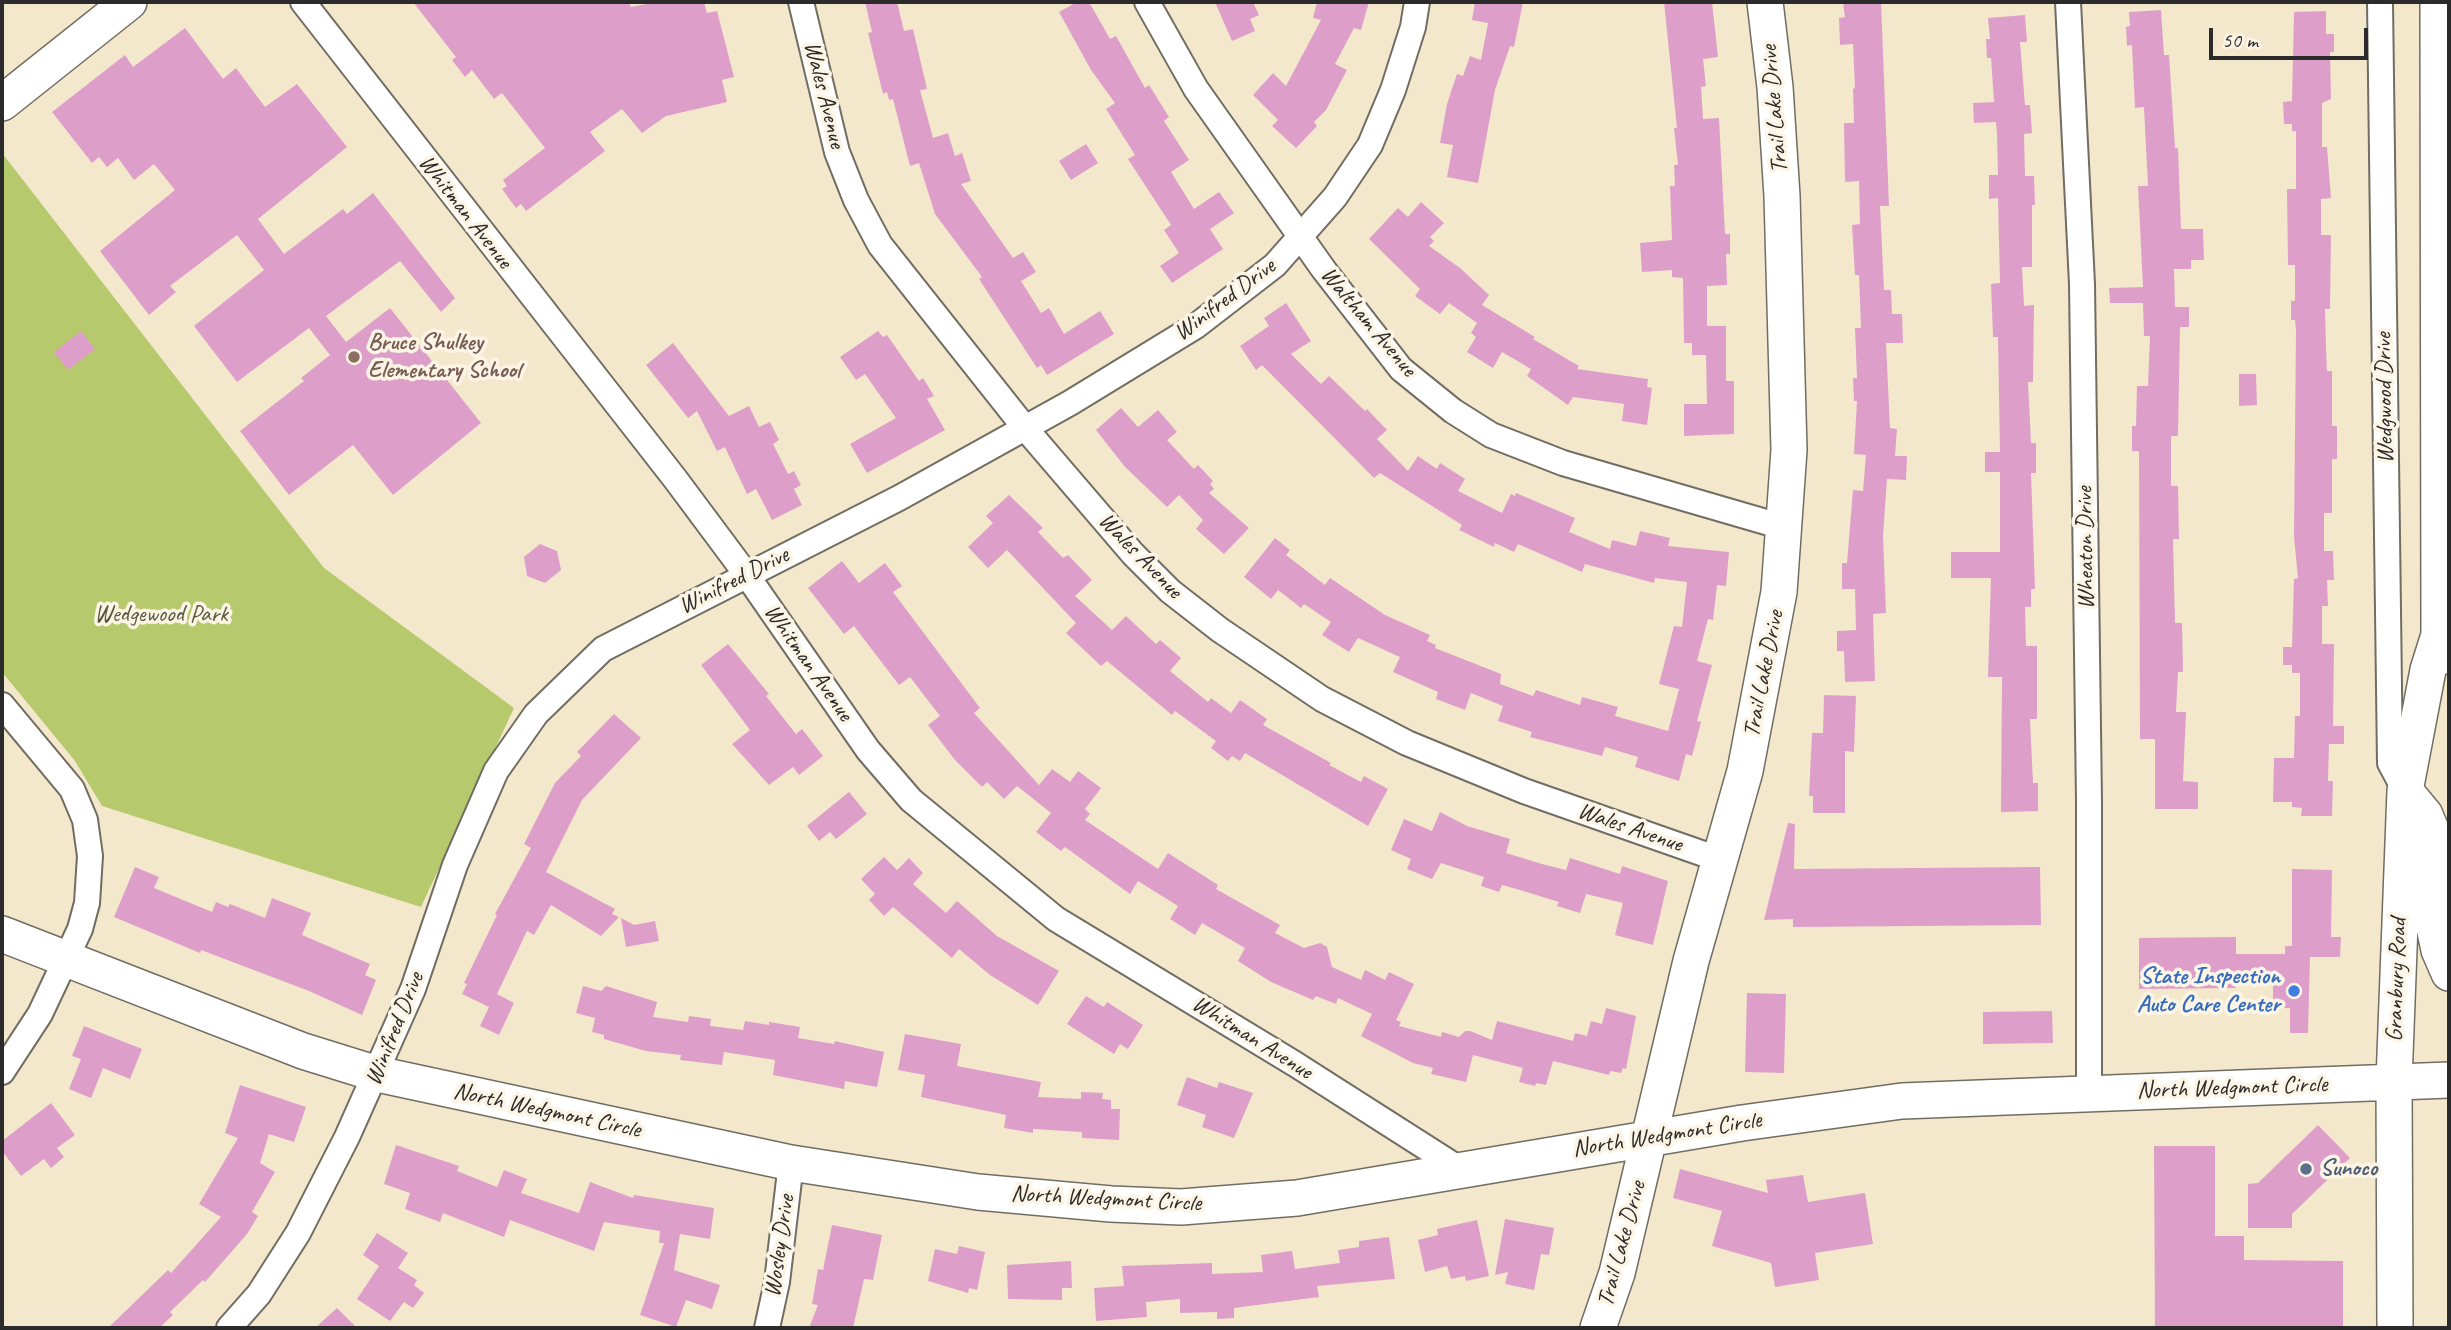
<!DOCTYPE html>
<html>
<head>
<meta charset="utf-8">
<style>
  body { margin:0 }
  #map { position:relative; width:2451px; height:1330px; overflow:hidden; background:#f4e8cc; font-family:Caveat,sans-serif }
  canvas { display:block }
  .frame { position:absolute; inset:0; border:4px solid #2b2b2b; pointer-events:none }
  .scale { position:absolute; left:2209px; top:28px; width:159px; height:32px; box-sizing:border-box; border:4px solid #2b2b2b; border-top:0; padding-left:9px; font-size:21px; line-height:24px; white-space:nowrap; color:#2b2b2b; -webkit-text-stroke:5px #fcf5e5; paint-order:stroke }
</style>
</head>
<body>
<div id="map">
<canvas width="2451" height="1330"></canvas>
<div class="frame"></div>
<div class="scale">50 m</div>
</div>
<script>
const ctx = document.querySelector('canvas').getContext('2d');
ctx.lineJoin = 'round';
function fillPath(path, color) { ctx.fillStyle = color; ctx.fill(path, 'evenodd'); }
const toPath = rows => new Path2D(rows.map(r => 'M' + r).join(''));
function stroke(path, color, width, dash) { ctx.strokeStyle = color; ctx.lineWidth = width; ctx.lineCap = dash ? 'butt' : 'round'; ctx.setLineDash(dash || []); ctx.stroke(path); }
function label(font, color, halo, rows, align = 'center') {
  ctx.font = font + ' Caveat,sans-serif'; ctx.lineWidth = 7; ctx.setLineDash([]); ctx.textBaseline = 'middle'; ctx.strokeStyle = halo; ctx.fillStyle = color; for (const [text, x, y, turn = 0] of rows) {
    ctx.save(); ctx.translate(x, y); ctx.rotate((+turn || 0) * Math.PI / 180); ctx.textAlign = isNaN(turn) ? turn : align; if (halo) ctx.strokeText(text, 0, 0); ctx.fillText(text, 0, 0); ctx.restore();
  }
}
fillPath(toPath([
  [2,153,324,568,514,708,421,907,102,806,75,761,2,672]
]), '#b6c96d');
fillPath(toPath([
  [413,2,629,2,631,7,656,2,704,2,707,13,717,11,734,77,722,80,727,102,666,116,642,133,622,109,590,132,605,151,526,211,521,204,516,208,502,189,507,186,503,180,545,148,502,93,494,99,472,70,465,77,452,60,456,57],
  [865,2,897,2,904,31,913,29,927,89,920,90,933,138,948,133,955,156,962,153,971,181,961,184,1013,258,1023,252,1036,272,1021,281,1041,313,1049,308,1064,334,1100,311,1114,334,1047,375,1041,365,1037,368,979,279,982,277,935,214,919,163,910,166,893,99,889,100,887,92,883,94,868,33,872,32],
  [1077,2,1089,2,1110,39,1116,36,1145,88,1149,85,1169,117,1164,121,1189,160,1171,172,1194,209,1219,192,1234,213,1210,229,1223,249,1172,283,1160,266,1179,253,1164,230,1171,225,1128,159,1135,155,1106,109,1115,103,1091,70,1059,12],
  [1215,2,1253,2,1259,15,1250,19,1255,31,1232,41],
  [1317,2,1369,2,1361,30,1354,28,1335,64,1347,70,1326,110,1314,122,1317,126,1296,148,1272,126,1278,120,1253,95,1273,73,1286,86,1321,20,1313,18],
  [1475,2,1523,2,1514,47,1510,46,1495,90,1478,183,1447,177,1453,145,1440,143,1447,104,1457,74,1463,76,1470,56,1481,60,1488,23,1472,20],
  [1664,2,1712,2,1718,57,1703,59,1706,86,1701,87,1703,119,1719,118,1725,234,1730,234,1730,254,1726,254,1727,285,1707,286,1707,326,1726,326,1726,381,1734,381,1734,434,1684,436,1684,404,1707,404,1706,355,1692,355,1692,343,1684,343,1683,278,1672,277,1672,270,1642,272,1640,243,1672,240,1670,186,1675,186,1674,165,1678,165,1674,128,1677,128],
  [1843,2,1881,2,1889,206,1880,206,1884,290,1891,290,1892,314,1902,314,1903,343,1886,343,1890,428,1897,429,1895,456,1907,456,1906,480,1887,479,1883,536,1886,613,1873,614,1875,681,1845,682,1844,651,1837,651,1837,631,1856,630,1855,589,1842,589,1842,563,1847,563,1853,490,1863,491,1866,455,1854,454,1857,401,1854,401,1853,378,1857,378,1855,328,1861,328,1859,275,1855,275,1852,225,1860,224,1859,181,1845,182,1844,123,1854,123,1853,89,1855,88,1853,44,1840,45,1839,18,1845,17],
  [2161,10,2164,55,2169,55,2175,148,2178,148,2181,229,2203,229,2204,260,2191,260,2191,269,2174,269,2175,307,2189,307,2189,327,2180,327,2178,436,2171,436,2171,486,2178,486,2179,539,2173,539,2175,623,2182,623,2183,672,2178,672,2176,712,2186,712,2183,781,2198,782,2198,809,2155,809,2155,739,2140,739,2139,451,2132,451,2132,426,2136,426,2137,386,2148,386,2150,336,2144,336,2143,303,2110,303,2109,288,2143,287,2138,186,2148,186,2144,107,2135,108,2132,45,2127,46,2126,27,2130,26,2129,12],
  [2326,11,2326,34,2334,34,2334,52,2330,52,2331,99,2322,103,2322,147,2327,147,2331,198,2321,199,2321,235,2331,235,2330,309,2325,309,2326,348,2327,371,2332,371,2332,426,2337,426,2337,459,2332,459,2332,513,2324,513,2324,551,2333,551,2334,580,2327,580,2328,606,2322,606,2322,644,2334,644,2333,726,2344,726,2344,744,2329,744,2328,781,2333,781,2332,816,2301,816,2302,808,2292,807,2292,802,2273,802,2274,758,2294,758,2295,716,2300,716,2300,673,2292,673,2292,665,2283,665,2283,647,2292,647,2294,579,2298,578,2294,537,2296,330,2295,320,2291,320,2291,301,2295,301,2295,265,2288,265,2287,189,2296,189,2296,131,2292,131,2292,124,2284,124,2283,102,2292,101,2294,12],
  [2025,15,2027,42,2020,42,2025,105,2030,105,2032,133,2024,134,2025,176,2034,176,2035,205,2032,205,2032,267,2022,267,2024,306,2034,305,2033,382,2028,382,2031,443,2036,443,2036,473,2031,473,2035,589,2031,589,2031,607,2025,607,2026,646,2037,646,2037,719,2030,719,2033,783,2038,783,2038,811,2001,812,2002,677,1988,677,1991,578,1951,578,1951,552,2000,552,2000,472,1985,472,1985,452,2000,452,1998,337,1993,337,1991,284,2000,283,1998,198,1989,199,1989,175,1998,175,1997,135,1996,122,1974,123,1973,103,1994,102,1991,58,1987,58,1986,39,1990,39,1988,18],
  [185,28,223,79,236,68,265,107,297,84,347,147,258,219,284,254,343,209,347,214,373,193,455,298,441,312,400,261,326,316,346,342,390,308,481,423,393,495,353,445,289,495,240,431,304,381,301,378,330,355,309,328,237,382,194,326,264,270,237,235,170,286,176,292,149,315,100,251,175,190,154,164,134,180,118,158,107,167,99,157,92,163,52,112,125,55,133,67],
  [1086,144,1098,163,1071,180,1059,161],
  [1421,202,1444,223,1430,237,1434,241,1429,246,1460,268,1489,295,1482,305,1535,337,1533,339,1579,366,1577,369,1648,379,1647,387,1652,388,1647,425,1622,421,1624,404,1573,397,1568,405,1527,376,1531,369,1502,352,1493,368,1467,352,1476,337,1471,333,1477,323,1449,303,1440,314,1415,296,1420,289,1369,239,1398,208,1408,217],
  [1286,303,1311,341,1291,354,1321,384,1329,376,1365,411,1367,409,1387,430,1377,439,1408,471,1418,456,1437,469,1440,463,1465,479,1458,491,1502,513,1511,494,1515,496,1516,493,1575,518,1569,532,1610,549,1612,540,1636,546,1640,531,1670,538,1668,546,1729,552,1726,586,1717,585,1713,620,1708,619,1697,661,1712,665,1697,721,1701,722,1692,756,1686,754,1679,781,1635,767,1638,757,1605,747,1602,756,1530,737,1532,732,1498,721,1503,706,1471,693,1465,710,1436,699,1438,692,1393,672,1400,657,1358,638,1349,652,1322,635,1331,622,1304,604,1301,608,1278,590,1271,599,1244,577,1275,538,1290,550,1286,555,1325,585,1330,578,1385,615,1430,635,1427,641,1436,645,1435,648,1501,674,1500,684,1533,696,1536,690,1580,705,1582,697,1618,707,1615,716,1668,731,1679,689,1659,684,1674,626,1682,627,1687,582,1655,578,1654,583,1585,564,1582,572,1518,544,1514,552,1495,543,1494,547,1459,530,1462,525,1380,473,1374,478,1262,365,1256,370,1240,346,1269,326,1264,318],
  [81,331,95,349,68,370,54,352],
  [878,331,883,337,887,335,919,381,923,378,934,396,927,399,945,430,867,473,850,444,896,418,865,374,856,380,840,357],
  [673,343,729,416,749,406,759,427,770,422,779,440,773,444,788,474,794,471,801,485,794,489,802,505,772,520,756,489,747,494,725,447,717,451,697,411,688,418,646,365],
  [2239,374,2256,374,2257,405,2239,406],
  [1121,408,1138,427,1158,410,1177,432,1167,440,1194,469,1198,465,1213,481,1210,484,1214,489,1209,493,1249,528,1224,554,1196,529,1203,520,1179,495,1167,507,1125,467,1096,430],
  [1009,495,1043,528,1038,532,1063,558,1068,555,1092,580,1075,596,1112,630,1126,616,1156,644,1160,640,1181,658,1170,671,1208,702,1211,698,1231,713,1240,700,1267,719,1263,725,1331,763,1329,765,1361,782,1364,776,1388,789,1368,826,1245,753,1240,761,1232,756,1228,761,1211,748,1216,741,1175,711,1172,715,1107,661,1101,666,1066,633,1076,623,1007,550,988,568,968,547,993,523,986,516],
  [540,544,557,551,561,570,545,583,527,576,524,557],
  [842,561,859,583,885,563,902,586,893,592,980,708,974,713,1039,785,1052,769,1070,782,1078,771,1101,788,1085,809,1090,814,1085,820,1158,869,1168,853,1218,885,1216,889,1280,925,1275,933,1304,948,1320,943,1327,947,1332,967,1361,980,1365,970,1385,980,1389,972,1414,984,1396,1020,1401,1022,1399,1026,1441,1037,1442,1032,1459,1037,1465,1031,1470,1031,1492,1040,1497,1021,1573,1041,1575,1033,1587,1036,1591,1021,1602,1024,1606,1008,1636,1016,1626,1069,1623,1068,1621,1073,1610,1071,1609,1075,1553,1061,1546,1085,1536,1083,1535,1086,1519,1082,1523,1068,1473,1055,1466,1082,1431,1074,1433,1068,1413,1063,1361,1036,1372,1014,1338,998,1336,1004,1316,996,1313,1000,1271,982,1238,961,1245,948,1202,923,1195,935,1170,919,1178,906,1138,881,1130,894,1065,847,1061,851,1036,832,1051,813,1017,786,1004,799,987,782,982,787,955,760,928,725,940,716,910,677,899,685,854,626,844,634,808,588],
  [728,644,769,694,766,696,796,734,802,729,823,756,799,775,793,767,769,785,732,744,750,730,701,665],
  [1824,695,1856,696,1854,752,1845,751,1845,813,1813,813,1813,796,1809,796,1812,733,1823,733],
  [614,714,641,738,582,800,546,872,615,909,612,914,619,917,601,936,551,905,534,935,527,931,497,994,514,1003,499,1035,480,1026,489,1007,462,994,467,984,464,983,497,915,495,914,531,848,524,844,555,783,581,756,577,752],
  [849,792,867,814,836,839,830,832,819,841,807,826],
  [1440,812,1467,826,1510,839,1506,853,1542,864,1566,870,1570,858,1620,874,1622,866,1668,881,1653,945,1615,935,1623,903,1586,894,1580,913,1557,906,1559,902,1520,890,1502,885,1499,892,1481,886,1484,877,1441,863,1432,879,1407,869,1411,859,1391,850,1404,819,1432,831],
  [1788,823,1795,824,1794,869,2040,867,2041,925,1793,927,1793,919,1764,920],
  [884,857,897,870,909,858,923,873,913,884,946,913,957,901,997,936,1059,971,1038,1005,990,975,959,949,952,958,893,907,884,916,869,900,875,894,861,879],
  [135,867,159,877,154,888,212,912,216,902,228,907,230,904,265,918,272,898,311,913,302,935,370,964,365,975,376,980,362,1015,309,991,201,950,200,953,114,917],
  [2292,869,2332,870,2331,937,2341,937,2340,957,2310,957,2308,1033,2290,1033,2290,1008,2273,1008,2273,981,2236,981,2236,988,2139,989,2139,938,2236,937,2236,954,2285,954,2285,946,2292,946],
  [621,918,634,925,655,921,659,941,626,947],
  [583,986,601,991,606,986,657,1002,653,1017,688,1022,689,1016,711,1019,710,1026,743,1030,745,1021,769,1025,769,1022,800,1027,798,1038,834,1044,835,1041,884,1052,877,1087,845,1081,844,1089,773,1075,775,1060,724,1052,722,1065,680,1060,681,1055,646,1051,604,1039,604,1035,592,1032,595,1018,576,1013],
  [1747,993,1786,994,1784,1073,1745,1072],
  [1086,996,1104,1007,1107,1002,1143,1025,1128,1049,1120,1044,1114,1054,1067,1024],
  [2052,1011,2053,1043,1983,1044,1983,1012],
  [84,1026,142,1049,130,1079,103,1068,91,1098,69,1089,81,1059,72,1056],
  [905,1034,961,1044,957,1066,1041,1082,1038,1097,1081,1099,1081,1092,1103,1093,1102,1099,1111,1100,1111,1109,1120,1109,1119,1140,1082,1138,1082,1132,1033,1129,1033,1133,1004,1128,1006,1115,921,1097,925,1075,898,1070],
  [1187,1077,1217,1088,1219,1082,1253,1093,1234,1138,1202,1127,1206,1115,1177,1105],
  [240,1085,306,1107,294,1142,269,1134,260,1163,275,1172,252,1212,258,1216,247,1234,205,1282,203,1280,170,1312,173,1315,159,1328,108,1328,168,1270,171,1273,221,1217,199,1204,238,1138,225,1133],
  [51,1103,75,1135,57,1148,64,1157,51,1168,44,1159,21,1176,2,1151,2,1141],
  [2318,1125,2350,1158,2292,1214,2292,1228,2248,1228,2248,1184,2258,1183],
  [396,1145,459,1166,457,1171,497,1187,504,1170,527,1179,521,1193,579,1213,590,1182,633,1198,634,1195,714,1208,710,1239,680,1234,674,1270,720,1285,712,1309,686,1300,676,1327,640,1315,664,1243,659,1243,660,1231,604,1222,594,1251,510,1220,504,1237,443,1213,440,1222,405,1209,410,1193,384,1184],
  [2154,1146,2215,1146,2215,1236,2244,1236,2244,1260,2343,1261,2343,1328,2155,1328],
  [1680,1169,1768,1193,1766,1180,1803,1175,1808,1202,1865,1193,1873,1244,1815,1253,1819,1280,1775,1287,1771,1263,1712,1246,1722,1211,1673,1198],
  [1505,1219,1554,1228,1549,1255,1541,1254,1534,1290,1505,1284,1508,1272,1495,1275],
  [1477,1220,1489,1276,1466,1281,1465,1276,1451,1279,1447,1266,1425,1272,1418,1240,1438,1235,1437,1229],
  [832,1225,882,1235,873,1280,864,1279,853,1328,809,1328,818,1305,812,1304,818,1269,823,1270],
  [377,1233,408,1253,398,1268,417,1280,414,1285,424,1293,413,1308,404,1302,390,1321,357,1299,379,1266,363,1255],
  [1389,1237,1395,1279,1317,1286,1319,1297,1234,1308,1234,1318,1217,1319,1217,1312,1180,1313,1180,1299,1146,1302,1147,1317,1096,1321,1094,1288,1124,1286,1122,1266,1212,1263,1212,1274,1263,1272,1261,1255,1292,1251,1295,1269,1340,1263,1338,1250,1359,1247,1359,1241],
  [959,1246,985,1252,977,1290,969,1288,968,1293,928,1281,935,1249,957,1254],
  [1071,1261,1072,1288,1062,1288,1062,1300,1008,1299,1007,1265],
  [337,1308,357,1328,315,1328]
]), '#dd9fc9');
const street = toPath([
  [303,2,676,480,746,574,868,750,911,800,1056,919,1295,1064,1458,1168],
  [801,2,837,152,856,200,880,245,1025,428,1133,554,1170,591,1220,630,1322,699,1407,743,1524,791,1721,860],
  [1147,2,1196,89,1324,270,1401,369,1453,411,1491,435,1563,463,1783,527],
  [2068,2,2082,284,2089,801,2089,1095],
  [2380,2,2390,763,2405,791],
  [2,705,72,789,85,820,90,856,87,903,80,929,40,1014,2,1072],
  [229,1328,259,1294,298,1233,347,1137,413,989,455,865,496,771,536,714,603,649,899,498,1070,403,1196,326,1275,265,1335,197,1370,145,1393,90,1413,27,1417,2],
  [767,1328,777,1282,791,1163]
]);
const secondary = toPath([
  [2438,2,2439,635,2446,656],
  [2,103,129,2],
  [2405,791,2425,815,2433,834,2433,922,2439,950,2449,973],
  [2,934,303,1051,377,1074,791,1163,978,1192,1111,1204,1181,1207,1297,1198,1742,1123,1902,1101,2449,1080],
  [1598,1328,1617,1273,1691,961,1745,771,1779,592,1789,450,1782,196,1775,87,1765,2],
  [2395,1328,2394,1081,2405,791,2428,670,2439,635]
]);
stroke(street, '#716d63', 28);
stroke(secondary, '#716d63', 38);
stroke(street, '#fff', 24);
stroke(secondary, '#fff', 35);
for (const [x, y, r, color] of [
  [354,357,7,"#8d6e63"],
  [2294,991,7,"#3f7fe0"],
  [2306,1169,7,"#5c6f8a"]
]) { const dot = new Path2D(); dot.arc(x, y, r, 0, 2 * Math.PI); ctx.fillStyle = color; ctx.fill(dot); stroke(dot, '#fcf5e5', 2.5); }
label('24px', '#2b2b2b', '#fcf5e5', [
  ["Wales Avenue",824,95,76],
  ["Trail Lake Drive",1775,109,-95],
  ["Whitman Avenue",465,212,52],
  ["Winifred Drive",1225,300,-37],
  ["Waltham Avenue",1368,322,50],
  ["Wedgwood Drive",2385,398,-91],
  ["Wheaton Drive",2086,548,-91],
  ["Wales Avenue",1140,556,46],
  ["Winifred Drive",734,581,-27],
  ["Whitman Avenue",808,663,55],
  ["Trail Lake Drive",1764,674,-79],
  ["Wales Avenue",1630,828,19],
  ["Granbury Road",2397,980,-88],
  ["Winifred Drive",395,1029,-68],
  ["Whitman Avenue",1252,1038,32],
  ["North Wedgmont Circle",2232,1088,-2],
  ["North Wedgmont Circle",547,1111,12],
  ["North Wedgmont Circle",1667,1135,-9],
  ["North Wedgmont Circle",1106,1199,3],
  ["Trail Lake Drive",1622,1244,-75],
  ["Wosley Drive",780,1246,-82]
]);
label('bold 24px', '#785e54', '#fcf5e5', [
  ["Bruce Shulkey",368,343],
  ["Elementary School",368,371]
], 'left');
label('24px', '#555a3f', '#fcf5e5', [
  ["Wedgewood Park",161,615]
]);
label('bold 24px', '#366cbe', '#fcf5e5', [
  ["State Inspection",2280,977],
  ["Auto Care Center",2280,1005]
], 'right');
label('bold 24px', '#4e5e75', '#fcf5e5', [
  ["Sunoco",2320,1169]
], 'left');
</script>
</body>
</html>
